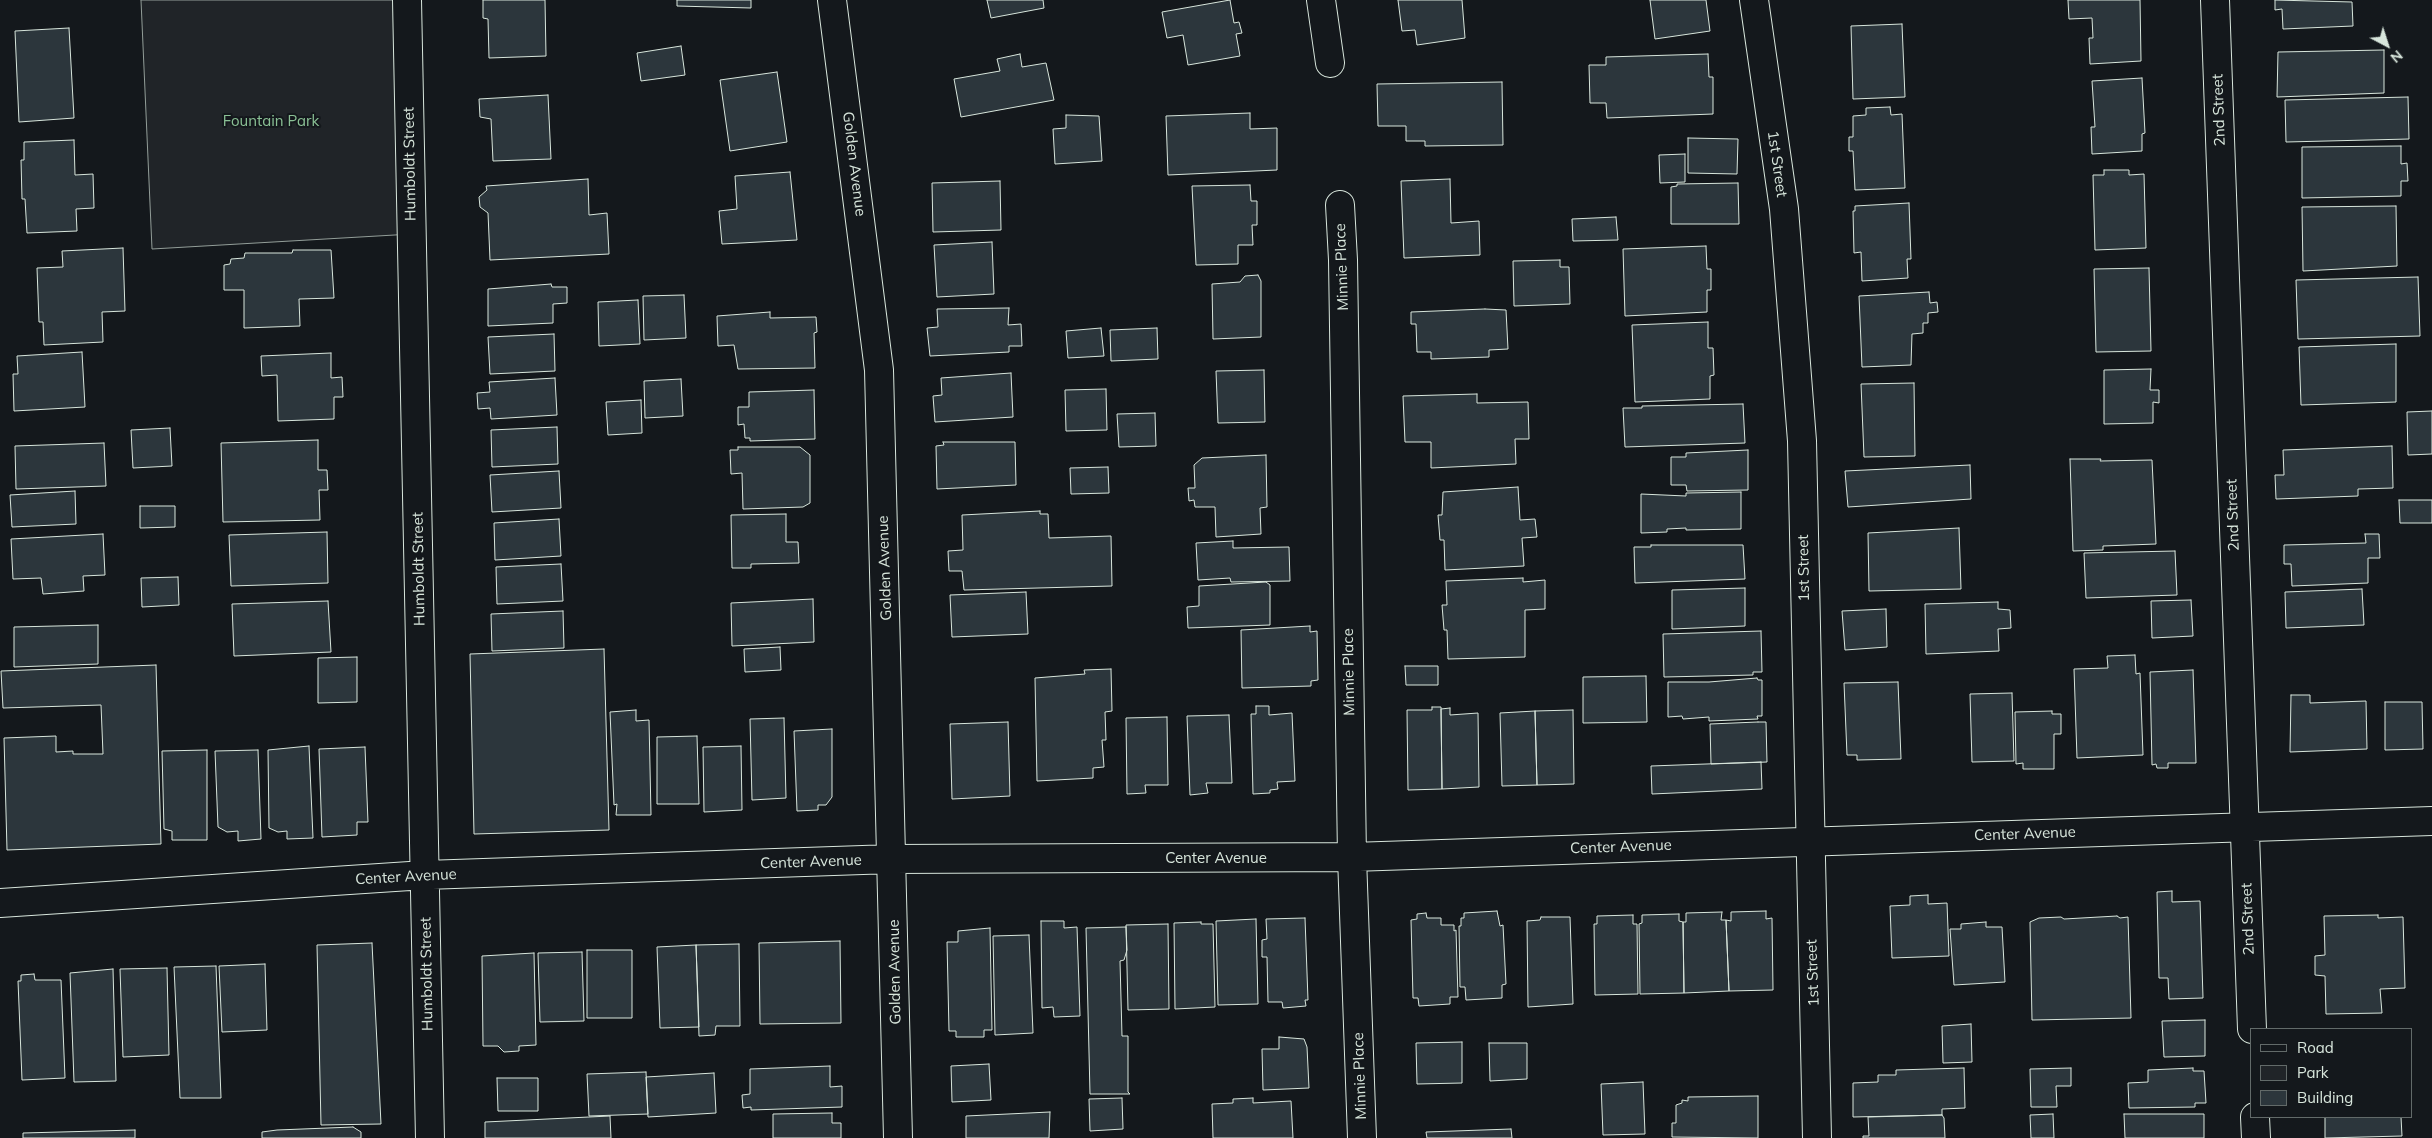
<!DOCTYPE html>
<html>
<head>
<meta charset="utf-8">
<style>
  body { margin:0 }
  #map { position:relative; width:2432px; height:1138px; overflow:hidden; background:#14181c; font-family:Mulish,sans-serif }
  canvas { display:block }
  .legend { position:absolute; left:2250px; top:1028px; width:162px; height:90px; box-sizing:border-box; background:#14181c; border:1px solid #626a69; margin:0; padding:6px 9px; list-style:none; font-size:15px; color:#d8e6dc }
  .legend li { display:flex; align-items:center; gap:10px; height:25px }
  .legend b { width:25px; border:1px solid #626a69 }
  .north { position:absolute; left:2362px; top:20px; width:50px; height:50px; -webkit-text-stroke:4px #14181c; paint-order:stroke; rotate:140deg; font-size:14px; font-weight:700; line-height:20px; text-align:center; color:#d8e6dc }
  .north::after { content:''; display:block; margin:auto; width:18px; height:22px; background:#d8e6dc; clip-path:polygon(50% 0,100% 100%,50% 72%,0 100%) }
</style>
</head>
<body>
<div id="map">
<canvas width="2432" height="1138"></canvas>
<ul class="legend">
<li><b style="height:6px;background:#14181c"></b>Road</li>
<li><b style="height:14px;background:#202428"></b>Park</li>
<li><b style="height:14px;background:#2c363c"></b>Building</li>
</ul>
<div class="north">N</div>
</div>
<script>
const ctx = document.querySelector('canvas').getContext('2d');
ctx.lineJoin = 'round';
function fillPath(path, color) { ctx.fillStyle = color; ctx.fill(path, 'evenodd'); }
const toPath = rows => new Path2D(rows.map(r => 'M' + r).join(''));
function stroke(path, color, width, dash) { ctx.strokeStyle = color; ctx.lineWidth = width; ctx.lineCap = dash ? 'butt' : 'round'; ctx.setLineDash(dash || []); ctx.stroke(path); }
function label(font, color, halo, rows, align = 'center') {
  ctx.font = font + ' Mulish,sans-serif'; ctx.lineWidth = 4; ctx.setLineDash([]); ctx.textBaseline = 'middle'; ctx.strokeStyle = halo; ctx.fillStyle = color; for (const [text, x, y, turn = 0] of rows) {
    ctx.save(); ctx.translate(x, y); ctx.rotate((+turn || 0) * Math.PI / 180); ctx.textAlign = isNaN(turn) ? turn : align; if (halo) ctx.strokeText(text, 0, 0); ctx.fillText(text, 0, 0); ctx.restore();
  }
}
const green = toPath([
  [141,0,404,0,412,234,152,249,141,0]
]);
fillPath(green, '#202428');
stroke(green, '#939e99', 1);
const building = toPath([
  [483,0,545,0,546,56,489,58,488,19,483,18,483,0],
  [677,0,751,0,751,8,677,6,677,0],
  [987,0,1043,0,1044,8,991,18,987,0],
  [1230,0,1234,23,1239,22,1242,33,1236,34,1240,56,1188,65,1183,35,1167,38,1162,12,1230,0],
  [1398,0,1462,0,1465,38,1417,45,1415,30,1402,31,1398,0],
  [1650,0,1706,0,1710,31,1655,39,1650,0],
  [2068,0,2140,0,2141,61,2090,64,2089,38,2093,38,2092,18,2069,19,2068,0],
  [2275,0,2352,2,2353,26,2283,29,2282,9,2275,10,2275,0],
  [1902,24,1905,97,1853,99,1851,26,1902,24],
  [69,28,74,118,19,122,15,31,69,28],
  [681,46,685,75,641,81,637,53,681,46],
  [2384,50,2384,93,2277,97,2278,52,2384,50],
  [1020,54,1022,67,1046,63,1054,100,961,117,954,79,1000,71,997,59,1020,54],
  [1708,54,1709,77,1713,77,1713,114,1607,118,1606,103,1590,103,1589,65,1606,65,1606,57,1708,54],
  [777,72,787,142,730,151,720,80,777,72],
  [2142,78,2145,133,2142,134,2142,151,2092,154,2091,127,2095,127,2092,81,2142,78],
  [1502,82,1503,145,1425,146,1425,141,1406,141,1406,126,1378,126,1377,84,1502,82],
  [548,95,551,159,493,161,491,119,480,117,479,99,548,95],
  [2408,97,2409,139,2286,142,2285,100,2408,97],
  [1890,107,1891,115,1902,114,1905,188,1855,190,1853,151,1849,151,1849,137,1853,137,1853,116,1866,115,1866,108,1890,107],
  [1250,113,1250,129,1277,128,1277,170,1168,175,1166,116,1250,113],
  [1066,115,1099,116,1102,161,1055,164,1053,129,1066,128,1066,115],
  [1688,138,1738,139,1737,174,1688,173,1688,138],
  [74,140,75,175,93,174,94,208,76,209,77,231,27,233,25,199,22,199,21,160,24,160,24,142,74,140],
  [2401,146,2401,164,2407,163,2408,181,2401,181,2401,196,2302,198,2302,147,2401,146],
  [1685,154,1685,182,1660,183,1659,155,1685,154],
  [2104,170,2129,170,2129,175,2144,174,2146,248,2095,250,2093,175,2104,175,2104,170],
  [790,172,797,240,722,244,719,211,737,209,735,176,790,172],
  [588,179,589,215,607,213,609,254,490,260,488,213,480,207,479,197,487,190,486,186,588,179],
  [1450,179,1451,223,1479,221,1480,255,1404,258,1401,181,1450,179],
  [1000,181,1001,230,933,232,932,183,1000,181],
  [1738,183,1739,224,1671,224,1671,187,1677,186,1677,184,1738,183],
  [1250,185,1251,201,1257,201,1257,225,1252,225,1253,245,1238,245,1238,264,1196,265,1192,186,1250,185],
  [1909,203,1911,259,1907,259,1908,278,1862,281,1861,252,1854,253,1853,211,1855,211,1855,206,1909,203],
  [2396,206,2397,266,2303,271,2302,207,2396,206],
  [1616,217,1618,240,1573,241,1572,219,1616,217],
  [992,242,994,294,937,297,934,245,992,242],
  [1706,246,1707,269,1711,269,1711,290,1707,290,1707,312,1625,316,1623,249,1706,246],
  [123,248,125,311,102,312,103,342,44,345,43,322,39,322,37,268,63,267,62,251,123,248],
  [293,250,331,250,334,298,299,299,300,326,244,328,244,290,224,290,224,265,230,264,231,259,244,258,245,253,292,253,293,250],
  [1560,260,1560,267,1569,267,1570,304,1514,306,1513,261,1560,260],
  [2149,268,2151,351,2096,352,2094,269,2149,268],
  [1258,275,1261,281,1261,337,1213,339,1212,284,1240,282,1245,276,1258,275],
  [2418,277,2420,336,2298,339,2296,280,2418,277],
  [551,284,552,287,567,287,567,303,553,304,553,323,488,326,488,289,551,284],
  [1929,292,1930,303,1937,302,1938,312,1928,313,1928,323,1923,323,1923,333,1912,334,1911,365,1862,367,1859,296,1929,292],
  [684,295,686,338,644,340,643,296,684,295],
  [638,300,640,344,599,346,598,302,638,300],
  [1009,308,1008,325,1021,324,1022,346,1009,346,1009,352,930,356,927,328,938,327,937,309,1009,308],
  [1485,309,1506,310,1508,349,1489,350,1489,357,1431,359,1431,352,1417,352,1416,324,1411,324,1411,312,1485,309],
  [770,312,770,318,816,317,817,332,814,333,815,368,738,369,734,345,718,346,717,316,770,312],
  [1708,322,1708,348,1713,348,1714,375,1710,376,1710,399,1635,402,1632,325,1708,322],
  [1101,328,1104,356,1068,358,1066,331,1101,328],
  [1157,328,1158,359,1111,361,1110,330,1157,328],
  [554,334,555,371,490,374,488,337,554,334],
  [2396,344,2396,402,2301,405,2299,347,2396,344],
  [82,352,85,407,14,411,13,374,18,374,17,356,82,352],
  [331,353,331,378,342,377,343,397,334,397,334,419,278,421,277,375,262,376,261,356,331,353],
  [2151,369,2150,390,2159,390,2159,403,2153,402,2153,423,2104,424,2104,370,2151,369],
  [1264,370,1265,422,1218,423,1216,371,1264,370],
  [1011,373,1013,417,935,422,933,396,942,395,941,378,1011,373],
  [555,378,557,415,491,419,490,408,478,409,477,393,490,392,489,382,555,378],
  [681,379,683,416,645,418,644,381,681,379],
  [1914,383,1915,456,1864,457,1861,384,1914,383],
  [1106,389,1107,430,1066,431,1065,390,1106,389],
  [814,390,815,439,750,441,750,438,745,438,744,424,738,425,738,407,749,407,749,392,814,390],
  [1477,394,1477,403,1528,402,1529,439,1515,439,1516,464,1431,468,1431,442,1405,442,1403,396,1477,394],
  [641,400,642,433,608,435,606,402,641,400],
  [1743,404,1745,443,1625,447,1623,408,1642,408,1642,406,1743,404],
  [2432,411,2432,454,2408,455,2407,412,2432,411],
  [1155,413,1156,446,1119,447,1117,414,1155,413],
  [557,427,558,464,492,467,491,430,557,427],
  [170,428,172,466,133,468,131,430,170,428],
  [318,440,318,470,327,470,328,490,319,490,320,520,223,522,221,443,318,440],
  [943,442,1015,442,1016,485,937,489,936,446,944,445,943,442],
  [104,443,106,486,16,489,15,446,104,443],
  [2392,446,2393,488,2358,489,2358,496,2276,499,2275,475,2284,475,2283,450,2392,446],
  [738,447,800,447,810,455,810,503,803,507,743,509,742,473,731,474,730,450,738,450,738,447],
  [1748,450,1748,490,1687,491,1686,485,1671,485,1671,457,1686,457,1686,453,1748,450],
  [1266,455,1267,507,1260,508,1261,534,1216,537,1215,507,1195,507,1194,500,1189,501,1188,488,1195,488,1194,465,1202,458,1266,455],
  [2070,459,2101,459,2100,461,2152,460,2156,544,2103,546,2103,550,2073,551,2070,459],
  [1970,465,1971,499,1848,507,1845,471,1970,465],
  [1108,467,1109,493,1071,494,1070,468,1108,467],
  [559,471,561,508,492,512,490,475,559,471],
  [1518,487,1520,520,1535,519,1537,537,1522,538,1524,566,1445,570,1444,540,1440,540,1438,515,1442,515,1443,492,1518,487],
  [75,491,76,524,12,527,10,495,75,491],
  [1741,492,1741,529,1686,530,1686,528,1667,529,1667,532,1641,533,1641,494,1686,496,1686,493,1741,492],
  [2399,500,2432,500,2432,523,2400,523,2399,500],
  [140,506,175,506,175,527,140,528,140,506],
  [1040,511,1040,514,1048,514,1049,538,1111,536,1112,586,964,590,962,571,949,571,948,551,963,550,962,515,1040,511],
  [786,514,786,542,798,542,799,563,751,564,751,568,732,568,731,515,786,514],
  [559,519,561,556,495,560,494,523,559,519],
  [1959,528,1961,589,1869,591,1868,533,1959,528],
  [327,532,328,583,231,586,229,535,327,532],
  [103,534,105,575,83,576,84,591,43,594,41,578,13,579,11,539,103,534],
  [2365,534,2379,534,2380,558,2368,558,2368,583,2292,586,2291,564,2284,564,2284,545,2366,543,2365,534],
  [1233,541,1233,548,1289,547,1290,581,1231,582,1230,578,1198,580,1196,543,1233,541],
  [1651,545,1743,545,1745,579,1635,583,1634,547,1651,547,1651,545],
  [2175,551,2177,595,2086,598,2084,553,2175,551],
  [561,564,563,601,497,604,496,567,561,564],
  [178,577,179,605,142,607,141,578,178,577],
  [1523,578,1523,582,1545,580,1545,609,1525,610,1525,657,1448,659,1447,630,1444,630,1442,605,1447,605,1446,581,1523,578],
  [1266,582,1270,585,1270,625,1188,628,1187,607,1199,606,1199,586,1266,582],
  [1745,588,1745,626,1672,629,1672,590,1745,588],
  [2362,589,2364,625,2286,628,2285,592,2362,589],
  [1026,592,1028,634,952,637,950,595,1026,592],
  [813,599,814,642,732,646,731,603,813,599],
  [2191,600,2193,636,2152,638,2151,601,2191,600],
  [328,601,331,652,234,656,232,604,328,601],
  [1998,602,1998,609,2010,610,2011,628,1998,629,1999,651,1926,654,1925,604,1998,602],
  [1886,609,1887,647,1845,650,1842,611,1886,609],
  [563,611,564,648,492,651,491,614,563,611],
  [98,625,98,664,14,667,14,627,98,625],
  [1310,626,1310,632,1317,631,1318,680,1311,681,1311,686,1242,688,1241,630,1310,626],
  [1761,631,1762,672,1753,672,1753,675,1664,677,1663,634,1761,631],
  [780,647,781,670,745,672,744,649,780,647],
  [604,649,609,830,474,834,470,654,604,649],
  [2135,655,2136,674,2140,673,2143,755,2077,758,2074,669,2108,668,2107,656,2135,655],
  [357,657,357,702,318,703,318,658,357,657],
  [156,665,161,844,7,850,4,738,56,736,56,752,73,751,73,754,103,754,101,705,3,708,1,671,156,665],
  [1405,666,1438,666,1438,685,1406,685,1405,666],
  [1111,669,1112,711,1105,712,1106,740,1102,740,1104,767,1093,768,1093,778,1037,781,1035,678,1085,674,1084,670,1111,669],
  [2193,670,2196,763,2168,763,2168,768,2157,768,2156,764,2152,765,2150,672,2193,670],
  [1646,676,1647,722,1583,723,1583,677,1646,676],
  [1757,678,1758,680,1762,680,1762,716,1757,716,1758,719,1709,721,1709,717,1683,719,1682,716,1668,717,1668,682,1709,682,1757,678],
  [1898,682,1901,759,1857,760,1857,755,1847,755,1844,683,1898,682],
  [2012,693,2014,761,1972,762,1970,694,2012,693],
  [2291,695,2310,695,2310,703,2366,701,2367,749,2290,752,2291,695],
  [2385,702,2422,702,2423,749,2385,750,2385,702],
  [1256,706,1269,706,1269,715,1292,713,1295,781,1277,782,1278,789,1270,790,1270,793,1253,794,1251,714,1256,714,1256,706],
  [1432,707,1441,707,1442,789,1408,790,1407,710,1432,710,1432,707],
  [1450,708,1450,715,1478,713,1479,787,1442,789,1441,709,1450,708],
  [636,710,636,721,649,720,651,815,616,815,617,804,614,805,610,712,636,710],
  [1573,710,1574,784,1537,785,1535,711,1573,710],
  [1535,711,1537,785,1502,786,1500,713,1535,711],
  [2052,711,2052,714,2061,714,2061,734,2054,734,2054,769,2023,769,2023,763,2016,764,2015,712,2052,711],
  [1229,715,1232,783,1206,783,1208,793,1190,795,1187,716,1229,715],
  [1167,717,1168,785,1145,785,1146,793,1127,794,1126,718,1167,717],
  [784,718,786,798,752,800,750,719,784,718],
  [1008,722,1010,796,952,799,950,724,1008,722],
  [1758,722,1766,722,1767,762,1711,764,1710,724,1758,722],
  [832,729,832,797,826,805,818,805,818,810,797,811,794,731,832,729],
  [697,736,699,804,657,804,657,737,697,736],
  [309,746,313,838,287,839,287,831,278,832,269,828,268,750,309,746],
  [741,746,742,810,704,812,703,747,741,746],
  [365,747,368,822,357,822,357,835,322,837,319,749,365,747],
  [207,750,207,840,172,840,172,831,164,829,162,751,207,750],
  [258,750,261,839,238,841,238,831,227,832,218,827,215,751,258,750],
  [1761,762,1762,789,1652,794,1651,766,1761,762],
  [2172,891,2172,902,2200,901,2203,998,2169,999,2168,978,2159,978,2157,892,2172,891],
  [1928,895,1928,904,1947,903,1949,956,1892,958,1890,906,1910,905,1910,896,1928,895],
  [1497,911,1500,926,1503,925,1506,984,1502,985,1502,998,1466,1000,1465,987,1460,987,1459,926,1461,926,1461,918,1464,918,1464,913,1497,911],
  [1766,911,1766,919,1772,918,1773,990,1729,991,1726,920,1731,921,1731,912,1766,911],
  [1722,912,1721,920,1726,920,1729,991,1684,993,1683,922,1686,922,1686,913,1722,912],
  [1426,913,1427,918,1441,918,1441,925,1454,925,1454,931,1456,930,1458,997,1450,997,1450,1004,1419,1006,1418,998,1413,998,1411,920,1417,919,1417,914,1426,913],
  [1679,914,1679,921,1683,922,1684,993,1640,994,1639,924,1642,923,1642,915,1679,914],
  [1633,915,1633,924,1637,924,1638,994,1595,995,1594,924,1597,924,1597,916,1633,915],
  [2378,915,2378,918,2403,917,2405,988,2380,989,2382,1013,2326,1014,2325,976,2315,975,2315,956,2325,955,2324,916,2378,915],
  [2117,916,2120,918,2128,917,2131,1018,2032,1020,2030,922,2039,918,2061,917,2064,919,2117,916],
  [1541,917,1570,917,1573,1004,1528,1007,1527,921,1540,920,1541,917],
  [1305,918,1308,1000,1305,1000,1306,1006,1283,1008,1282,1002,1268,1002,1267,957,1262,957,1262,940,1267,939,1266,919,1305,918],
  [1256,919,1258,1004,1218,1005,1216,921,1256,919],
  [1041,921,1064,921,1064,928,1077,927,1080,1016,1054,1017,1053,1007,1042,1008,1041,921],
  [1201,922,1201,924,1213,924,1215,1007,1175,1009,1174,923,1201,922],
  [1986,922,1986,927,2002,927,2005,982,1954,985,1950,929,1961,929,1961,924,1986,922],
  [1168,924,1169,1009,1128,1010,1126,925,1168,924],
  [1126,927,1127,950,1124,960,1120,961,1122,1036,1128,1036,1128,1092,1130,1094,1090,1094,1086,928,1126,927],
  [990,928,992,1030,984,1030,984,1037,956,1037,956,1031,949,1031,947,942,958,942,958,931,990,928],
  [1029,935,1033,1033,995,1035,993,936,1029,935],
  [840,941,841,1023,760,1024,759,943,840,941],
  [372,943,381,1124,321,1125,317,945,372,943],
  [739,944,740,1026,716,1026,715,1035,699,1036,696,945,739,944],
  [696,945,699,1027,660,1028,657,947,696,945],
  [587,950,632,950,632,1018,587,1018,587,950],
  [582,952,584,1021,540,1022,538,953,582,952],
  [534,953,536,1045,519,1046,519,1051,504,1052,498,1046,483,1046,482,956,534,953],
  [265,964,267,1030,222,1032,219,966,265,964],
  [216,966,221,1098,180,1098,174,967,216,966],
  [167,968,169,1055,123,1057,120,969,167,968],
  [113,969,116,1081,74,1082,70,973,113,969],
  [34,974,35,980,61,980,65,1078,22,1080,18,981,21,981,21,975,34,974],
  [2205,1020,2205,1056,2164,1057,2162,1021,2205,1020],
  [1971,1024,1972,1062,1943,1063,1942,1026,1971,1024],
  [1279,1037,1304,1039,1307,1047,1309,1088,1263,1090,1262,1049,1279,1049,1279,1037],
  [1462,1042,1462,1083,1417,1084,1416,1043,1462,1042],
  [1489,1043,1527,1043,1527,1079,1490,1081,1489,1043],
  [989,1064,991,1100,952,1102,951,1066,989,1064],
  [830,1066,830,1087,842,1086,842,1107,751,1110,751,1107,743,1108,742,1095,750,1094,750,1069,830,1066],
  [1964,1068,1965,1108,1942,1109,1942,1115,1853,1117,1853,1083,1878,1082,1878,1075,1896,1075,1896,1070,1964,1068],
  [2071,1068,2071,1086,2056,1086,2057,1107,2031,1107,2030,1069,2071,1068],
  [2193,1068,2193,1071,2204,1071,2206,1103,2195,1103,2195,1107,2129,1108,2128,1083,2148,1082,2148,1070,2193,1068],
  [646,1072,648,1114,589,1116,587,1074,646,1072],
  [714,1073,716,1113,648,1117,646,1077,714,1073],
  [497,1078,538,1078,538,1111,498,1111,497,1078],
  [1643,1082,1645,1134,1603,1135,1601,1084,1643,1082],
  [1758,1096,1758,1138,1672,1137,1672,1123,1676,1123,1676,1105,1682,1103,1682,1100,1688,1101,1688,1097,1758,1096],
  [1122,1098,1123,1129,1090,1131,1089,1099,1122,1098],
  [1253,1098,1253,1103,1291,1101,1293,1138,1213,1138,1212,1104,1233,1103,1233,1099,1253,1098],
  [1050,1112,1049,1138,966,1138,966,1116,1050,1112],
  [832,1113,832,1123,841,1123,841,1138,773,1138,773,1114,832,1113],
  [2053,1114,2054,1138,2031,1138,2030,1115,2053,1114],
  [2124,1114,2204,1114,2204,1138,2125,1138,2124,1114],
  [1942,1115,1944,1118,1945,1138,1863,1138,1863,1136,1869,1136,1868,1117,1942,1115],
  [610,1116,611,1138,485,1138,485,1122,610,1116],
  [2325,1117,2401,1117,2402,1136,2325,1138,2325,1117],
  [353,1127,361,1132,361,1138,262,1138,262,1132,277,1130,353,1127],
  [1511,1129,1512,1138,1427,1138,1426,1132,1511,1129],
  [135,1130,135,1138,23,1138,23,1133,135,1130]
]);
fillPath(building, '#2c363c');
stroke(building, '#d8e6dc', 1);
const minor = toPath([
  [407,0,430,1138],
  [832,0,879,370,898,1138],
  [1321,0,1330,63],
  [1754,0,1784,209,1802,441,1817,1138],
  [2215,0,2252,1029],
  [1340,205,1343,260,1352,857,1362,1138],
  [0,903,425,875,892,859,1352,857,2432,821],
  [2255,1117,2256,1138]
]);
stroke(minor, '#d8e6dc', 30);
stroke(minor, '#14181c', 28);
label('15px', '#d8e6dc', '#14181c', [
  ["2nd Street",2219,110,-92],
  ["Humboldt Street",410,164,-91],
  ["Golden Avenue",854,164,83],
  ["1st Street",1777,164,82],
  ["Minnie Place",1342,267,-92],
  ["2nd Street",2233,515,-92],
  ["Golden Avenue",885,568,-92],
  ["1st Street",1804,568,-91],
  ["Humboldt Street",419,569,-91],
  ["Minnie Place",1349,672,-91],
  ["Center Avenue",2025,834,-2],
  ["Center Avenue",1621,847,-2],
  ["Center Avenue",1216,858],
  ["Center Avenue",811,862,-2],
  ["Center Avenue",406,877,-3],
  ["2nd Street",2248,919,-92],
  ["Golden Avenue",895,972,-91],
  ["1st Street",1813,973,-92],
  ["Humboldt Street",427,974,-91],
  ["Minnie Place",1360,1076,-92]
]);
label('15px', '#8ac095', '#14181c', [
  ["Fountain Park",271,121]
]);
</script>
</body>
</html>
